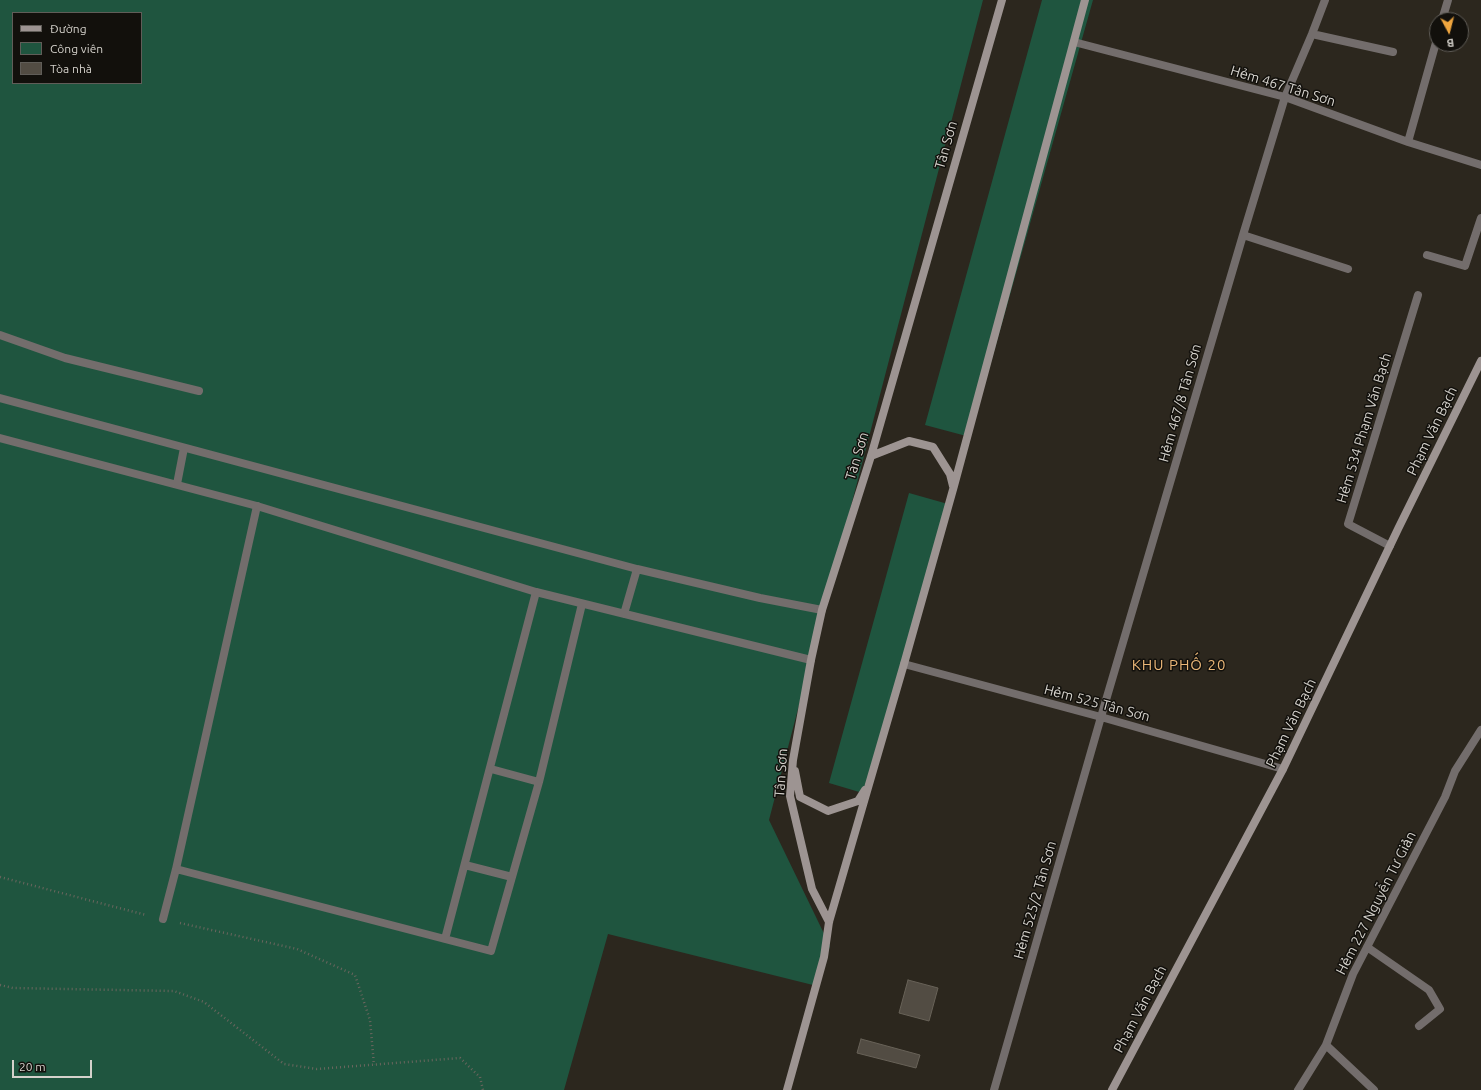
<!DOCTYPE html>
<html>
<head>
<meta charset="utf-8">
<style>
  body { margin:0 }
  #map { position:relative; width:1481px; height:1090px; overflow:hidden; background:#2c271e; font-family:Ubuntu,sans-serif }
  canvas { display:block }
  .legend { position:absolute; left:12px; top:12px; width:130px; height:72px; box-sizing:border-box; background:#12100c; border:1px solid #605d58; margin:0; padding:5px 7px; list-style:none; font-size:12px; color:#d4d1cb }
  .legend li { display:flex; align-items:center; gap:8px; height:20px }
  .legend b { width:20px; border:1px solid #605d58 }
  .north { position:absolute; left:1429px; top:12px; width:40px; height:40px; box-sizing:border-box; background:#12100c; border:1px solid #605d58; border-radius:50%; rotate:173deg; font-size:11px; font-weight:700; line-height:16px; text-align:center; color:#d4d1cb }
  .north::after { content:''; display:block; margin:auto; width:14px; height:18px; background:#f0a63f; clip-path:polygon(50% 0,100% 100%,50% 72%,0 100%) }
  .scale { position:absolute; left:12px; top:1060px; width:80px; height:18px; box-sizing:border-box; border:2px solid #d4d1cb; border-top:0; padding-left:5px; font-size:12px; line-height:14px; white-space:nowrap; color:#d4d1cb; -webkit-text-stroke:3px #12100c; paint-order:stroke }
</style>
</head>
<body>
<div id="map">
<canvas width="1481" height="1090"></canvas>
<ul class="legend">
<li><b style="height:5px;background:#9d9492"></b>Đường</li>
<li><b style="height:11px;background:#1f553f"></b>Công viên</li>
<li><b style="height:11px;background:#524c43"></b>Tòa nhà</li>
</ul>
<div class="north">B</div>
<div class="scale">20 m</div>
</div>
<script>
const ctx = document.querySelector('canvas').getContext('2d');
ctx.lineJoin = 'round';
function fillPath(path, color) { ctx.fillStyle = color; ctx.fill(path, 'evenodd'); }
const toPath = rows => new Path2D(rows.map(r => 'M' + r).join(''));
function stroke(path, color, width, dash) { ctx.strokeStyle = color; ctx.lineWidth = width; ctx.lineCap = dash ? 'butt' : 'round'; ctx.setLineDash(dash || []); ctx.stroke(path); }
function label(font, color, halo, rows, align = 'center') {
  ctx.font = font + ' Ubuntu,sans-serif'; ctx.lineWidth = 3; ctx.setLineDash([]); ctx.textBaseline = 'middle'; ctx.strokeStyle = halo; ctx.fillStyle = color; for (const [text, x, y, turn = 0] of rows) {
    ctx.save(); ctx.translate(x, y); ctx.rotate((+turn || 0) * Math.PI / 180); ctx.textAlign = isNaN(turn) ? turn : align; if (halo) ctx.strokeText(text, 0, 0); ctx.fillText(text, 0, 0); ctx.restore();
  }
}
fillPath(toPath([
  [0,0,983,0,769,820,830,946,817,986,608,934,564,1090,0,1090],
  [13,13,141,13,141,83,13,83],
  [1042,0,1093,0,970,437,925,425],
  [909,493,948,504,866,794,829,783]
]), '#1f553f');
const building = toPath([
  [908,980,938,988,929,1021,899,1013,908,980],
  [861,1039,920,1055,916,1068,857,1053,861,1039]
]);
fillPath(building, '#524c43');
stroke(building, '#686258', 1);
stroke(toPath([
  [0,877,146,915],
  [180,923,297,949,355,975,370,1020,374,1065],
  [0,985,13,988,174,991,204,1002,284,1064,317,1069,460,1058,480,1077,483,1090]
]), '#6a665e', 2.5, [1, 3]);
stroke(toPath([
  [1442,20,1448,0],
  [1312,34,1393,52],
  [1074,42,1285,97,1408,142,1481,165],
  [1408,142,1437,39],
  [1243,235,1348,269],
  [1427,255,1465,266,1481,218],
  [0,335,65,358,199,391],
  [1390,546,1348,524,1418,295],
  [904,664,1101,717,1283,769],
  [491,769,539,782],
  [465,865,512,877],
  [176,869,491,951,539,782,582,604],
  [163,919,176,869,257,506],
  [445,939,536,592],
  [1367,947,1429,990,1440,1009,1419,1026],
  [1326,1045,1374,1090],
  [994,1090,1101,717,1243,235,1285,97,1312,34,1325,0],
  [1298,1090,1326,1045,1353,974,1445,797,1455,771,1481,730]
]), '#736d6c', 8);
stroke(toPath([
  [0,398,637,569,760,598,822,610],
  [0,438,257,506,536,592,811,660],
  [177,484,184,448],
  [624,614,637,569]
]), '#736d6c', 8);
stroke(toPath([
  [871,456,909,441,933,447,950,474,953,486],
  [795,771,800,797,828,811,858,801,865,790],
  [829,922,812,889,790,796,793,760,811,660,822,610,871,456,1002,0],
  [787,1090,824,957,829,922,904,664,954,486,1085,0],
  [1112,1090,1283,769,1398,529,1481,361]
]), '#9d9492', 8);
label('14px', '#d4d1cb', '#12100c', [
  ["Hẻm 467 Tân Sơn",1283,86,17],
  ["Tân Sơn",946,145,-74],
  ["Hẻm 467/8 Tân Sơn",1180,403,-74],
  ["Hẻm 534 Phạm Văn Bạch",1364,428,-73],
  ["Phạm Văn Bạch",1432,431,-64],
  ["Tân Sơn",857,456,-73],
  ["Hẻm 525 Tân Sơn",1097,703,15],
  ["Phạm Văn Bạch",1291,723,-64],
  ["Tân Sơn",781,773,-86],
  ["Hẻm 525/2 Tân Sơn",1035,900,-74],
  ["Hẻm 227 Nguyễn Tư Giản",1376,903,-63],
  ["Phạm Văn Bạch",1140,1009,-62]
]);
ctx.letterSpacing = '1px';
label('15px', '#ebb778', '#12100c', [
  ["KHU PHỐ 20",1179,665]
]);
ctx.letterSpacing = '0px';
</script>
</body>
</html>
